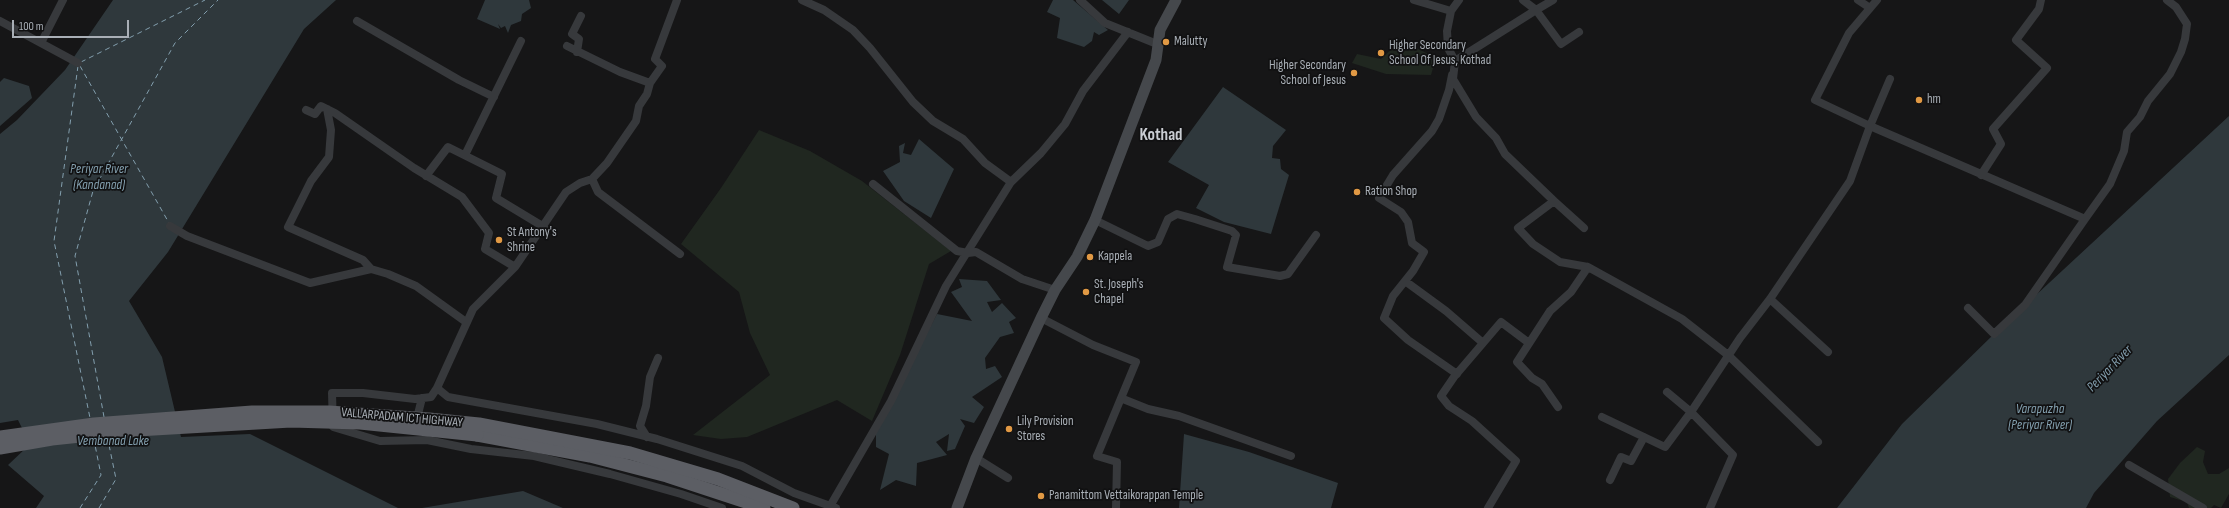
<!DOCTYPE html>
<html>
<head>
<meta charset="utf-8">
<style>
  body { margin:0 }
  #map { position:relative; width:2229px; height:508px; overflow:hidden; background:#161617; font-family:"Sofia Sans Condensed",sans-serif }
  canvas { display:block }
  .scale { position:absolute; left:12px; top:20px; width:117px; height:18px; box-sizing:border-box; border:2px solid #a9afb6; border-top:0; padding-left:5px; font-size:12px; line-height:14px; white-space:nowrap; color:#a9afb6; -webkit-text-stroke:3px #111112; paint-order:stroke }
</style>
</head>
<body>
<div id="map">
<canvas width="2229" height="508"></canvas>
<div class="scale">100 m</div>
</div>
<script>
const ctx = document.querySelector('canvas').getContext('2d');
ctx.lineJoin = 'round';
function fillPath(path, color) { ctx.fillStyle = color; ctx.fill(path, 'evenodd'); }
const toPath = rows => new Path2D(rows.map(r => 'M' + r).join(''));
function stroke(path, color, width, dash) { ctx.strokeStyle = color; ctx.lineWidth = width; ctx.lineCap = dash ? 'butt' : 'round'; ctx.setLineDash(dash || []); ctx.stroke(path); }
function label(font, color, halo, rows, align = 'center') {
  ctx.font = font + ' "Sofia Sans Condensed",sans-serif'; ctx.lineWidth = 3.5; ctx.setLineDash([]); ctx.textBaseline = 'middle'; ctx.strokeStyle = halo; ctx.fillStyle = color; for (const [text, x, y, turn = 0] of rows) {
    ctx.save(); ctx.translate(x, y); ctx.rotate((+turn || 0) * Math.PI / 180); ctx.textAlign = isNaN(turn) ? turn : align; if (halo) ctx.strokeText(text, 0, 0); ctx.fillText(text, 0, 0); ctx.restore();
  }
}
fillPath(toPath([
  [1401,40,1436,58,1431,75,1386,74,1352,63,1357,54,1381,59],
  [759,130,810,151,862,181,951,251,929,264,900,355,872,421,837,400,747,437,721,439,693,435,770,375,750,333,739,292,681,244,721,188],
  [2197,447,2205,451,2203,462,2208,474,2219,474,2229,468,2229,494,2221,508,2214,505,2211,508,2189,508,2187,502,2170,497,2168,479,2180,463]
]), '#202720');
fillPath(toPath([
  [113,0,336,0,304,29,168,252,129,301,162,357,181,437,250,434,398,508,36,508,44,496,8,465,27,447,23,430,18,420,0,423,0,134,17,120,65,70],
  [485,0,529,0,531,8,522,14,521,21,511,25,508,33,505,26,501,28,498,24,500,29,477,19],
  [1053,0,1073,0,1108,30,1099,35,1094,32,1092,41,1084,47,1057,38,1060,18,1047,12],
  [1102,0,1129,0,1119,14],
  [4,78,29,86,32,98,0,126,0,82],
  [1223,87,1286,130,1273,146,1272,158,1280,159,1281,169,1289,175,1271,234,1224,222,1196,208,1209,185,1168,162],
  [2229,116,2229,355,2157,421,2094,493,2086,508,1837,508,1902,424,1994,334],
  [919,139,954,169,931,218,904,201,883,171,900,162,899,146,905,143,903,153,911,155],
  [959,279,987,281,1001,300,987,302,992,312,1002,303,1016,318,1009,322,1014,333,1000,337,985,358,986,369,995,366,1002,377,972,397,984,407,974,423,960,419,965,426,955,449,947,451,949,434,936,442,947,455,917,463,916,486,896,480,880,490,889,454,876,447,876,431,937,314,972,321,951,292,962,287],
  [1184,434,1249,452,1338,483,1331,508,1179,508],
  [523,491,563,508,422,508]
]), '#2f383c');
stroke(toPath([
  [81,62,205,0],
  [78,66,54,241,90,418],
  [80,66,169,223],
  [104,417,75,256,93,191,175,43,218,0],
  [80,508,101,475,94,440],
  [99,508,116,479,108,440]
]), '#839fae', 1, [5, 4]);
stroke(toPath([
  [677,0,655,59,662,66,650,83,647,94,639,106,636,121,607,163,592,179,580,183,566,192,515,267,473,309,437,388,448,397,597,424,657,439,742,466,794,493,836,508],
  [802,0,824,10,853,30,870,48,913,102,933,121,963,139,985,163,1011,182,1041,153,1065,124,1083,91,1128,32],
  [1080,0,1105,23,1157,44],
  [1414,0,1451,11,1447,31,1448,48,1455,61,1453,79,1476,117,1496,138,1505,154,1554,201,1518,228,1533,244,1560,262,1588,267,1682,319,1728,355,1818,442],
  [1523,0,1536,10,1553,0],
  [1858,0,1870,8],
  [1451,11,1459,0],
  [0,21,78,63],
  [357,21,459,80,494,97],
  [41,43,63,0],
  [567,46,620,72,650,83],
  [577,52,579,39,572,34,581,16],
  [1455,61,1536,10,1561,44,1579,32],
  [1452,75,1449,90,1439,119,1432,131,1393,175,1379,198,1401,212,1408,222,1412,243,1424,252,1413,271,1393,296,1384,318,1408,340,1457,374],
  [1890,79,1870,126,2085,219,2025,305,1994,334,1968,308],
  [327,109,331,130,329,157,311,181,288,227,363,260,371,269],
  [306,110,315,114,321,106,335,113,414,168,462,197,489,233,485,249,515,267],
  [465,155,521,41],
  [1981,175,2001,144,1993,129,2047,68,2016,40,2039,9,2041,0],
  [426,176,448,147,502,174,496,198,544,227],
  [592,179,598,192,680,254],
  [873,184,957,251,968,253,976,252,1022,279,1055,290],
  [1554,201,1584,228],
  [2085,219,2110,184,2124,151,2127,132,2140,117,2148,101,2170,74,2181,52,2185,39,2187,24,2176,7,2167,0],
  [1095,220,1148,246,1158,242,1168,219,1177,214,1195,219,1232,231,1236,235,1227,267,1280,276,1288,274,1316,235],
  [170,226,187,236,310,283,371,269,388,274,416,286,466,322],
  [1405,281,1446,311,1483,343],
  [1770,299,1828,352],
  [1041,318,1093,345,1136,362,1097,456,1117,462,1116,508],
  [437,388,431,397,415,399,363,393,332,393,333,427,380,441,427,440,471,449,534,456,610,474,681,494,722,508],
  [1123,399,1148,409,1179,416,1291,456],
  [1558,407,1542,384,1532,378,1517,362,1550,311,1571,292,1588,267],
  [1602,417,1665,447,1691,412,1667,392],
  [416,422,422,398],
  [647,437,640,426,646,406,650,377,658,358],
  [976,458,1008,478],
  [2129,465,2203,508],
  [1610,480,1621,457,1631,461,1644,437],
  [829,508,891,401,946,286,1011,182],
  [1488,508,1516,461,1472,421,1449,406,1441,396,1454,377,1501,322,1529,343],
  [1710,508,1733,455,1691,412,1740,338,1770,299,1850,181,1870,126,1815,100,1849,33,1877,0]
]), '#37393c', 8);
stroke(toPath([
  [957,508,976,458,1041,318,1055,290,1077,257,1095,220,1156,60,1160,30,1176,0]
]), '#45484c', 11);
stroke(toPath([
  [477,435,590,456,667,476,764,508]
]), '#5c5e64', 13);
stroke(toPath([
  [0,437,94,424,252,412,329,412,429,419,479,424,630,453,718,479,793,508],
  [0,448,52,439,137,430,291,421,360,423,477,435]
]), '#5c5e64', 13);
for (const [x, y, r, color] of [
  [1166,42,4,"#e19944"],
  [1381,53,4,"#e19944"],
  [1354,73,4,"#e19944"],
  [1919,100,4,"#e19944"],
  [1357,192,4,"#e19944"],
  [499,240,4,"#e19944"],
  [1090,257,4,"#e19944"],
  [1086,292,4,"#e19944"],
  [1009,429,4,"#e19944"],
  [1041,496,4,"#e19944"]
]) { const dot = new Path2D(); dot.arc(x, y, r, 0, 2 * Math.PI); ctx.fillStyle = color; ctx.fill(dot); stroke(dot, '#111112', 1.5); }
label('13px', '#a9afb6', '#111112', [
  ["Malutty",1174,42],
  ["Higher Secondary",1389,46],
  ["School Of Jesus, Kothad",1389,61],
  ["Higher Secondary",1346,66,"right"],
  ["School of Jesus",1346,81,"right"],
  ["hm",1927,100],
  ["Ration Shop",1365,192],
  ["St Antony's",507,233],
  ["Shrine",507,248],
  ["Kappela",1098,257],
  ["St. Joseph's",1094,285],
  ["Chapel",1094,300],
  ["Lily Provision",1017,422],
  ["Stores",1017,437],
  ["Panamittom Vettaikorappan Temple",1049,496]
], 'left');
label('13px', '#a9afb6', '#111112', [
  ["VALLARPADAM ICT HIGHWAY",402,418,5]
]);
label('italic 14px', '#839fae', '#111112', [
  ["Periyar River",99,169],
  ["(Kandanad)",99,185],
  ["Periyar River",2110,369,-46],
  ["Varapuzha",2040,409],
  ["(Periyar River)",2040,425],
  ["Vembanad Lake",113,441]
]);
label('bold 17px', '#cacdd3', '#111112', [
  ["Kothad",1161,136]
]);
</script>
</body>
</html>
